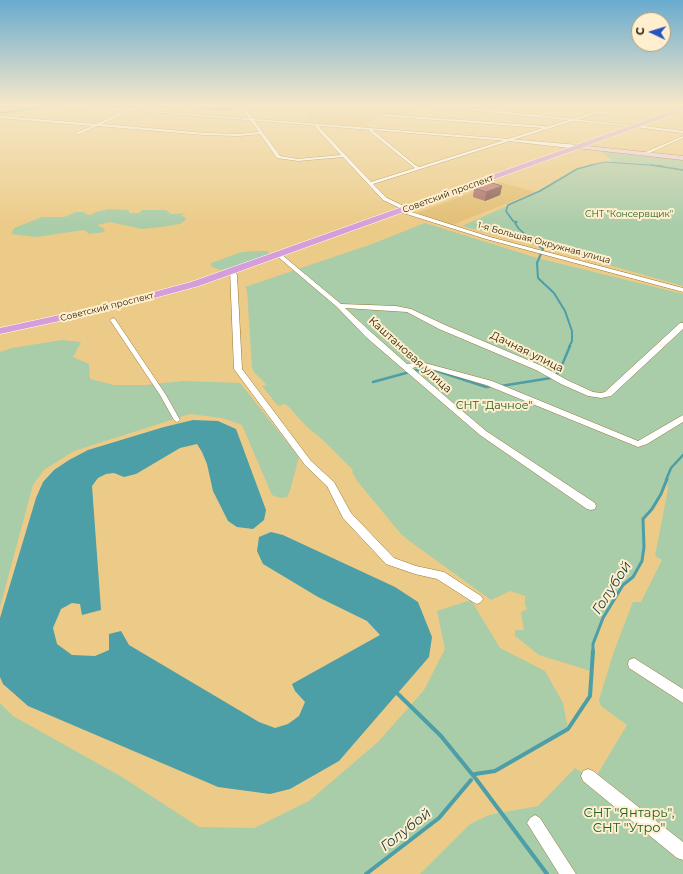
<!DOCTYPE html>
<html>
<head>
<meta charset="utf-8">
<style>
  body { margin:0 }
  #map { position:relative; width:683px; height:874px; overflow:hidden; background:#eccb88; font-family:Montserrat,sans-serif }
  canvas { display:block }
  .north { position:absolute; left:631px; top:12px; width:40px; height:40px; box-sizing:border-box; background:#ffefce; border:1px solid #ad9f7f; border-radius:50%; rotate:274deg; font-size:11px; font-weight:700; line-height:16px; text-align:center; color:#322609 }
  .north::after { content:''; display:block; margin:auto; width:14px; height:18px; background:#2952c1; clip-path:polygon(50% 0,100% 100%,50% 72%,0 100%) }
</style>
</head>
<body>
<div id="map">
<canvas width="683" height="874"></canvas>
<div class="north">С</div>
</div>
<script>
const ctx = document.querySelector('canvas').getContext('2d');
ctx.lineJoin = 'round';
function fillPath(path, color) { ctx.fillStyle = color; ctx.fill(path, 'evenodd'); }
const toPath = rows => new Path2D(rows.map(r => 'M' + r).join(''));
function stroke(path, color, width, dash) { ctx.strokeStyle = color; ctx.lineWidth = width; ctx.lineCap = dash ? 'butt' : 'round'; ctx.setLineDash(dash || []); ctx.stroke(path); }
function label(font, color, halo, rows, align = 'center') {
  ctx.font = font + ' Montserrat,sans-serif'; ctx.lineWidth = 4; ctx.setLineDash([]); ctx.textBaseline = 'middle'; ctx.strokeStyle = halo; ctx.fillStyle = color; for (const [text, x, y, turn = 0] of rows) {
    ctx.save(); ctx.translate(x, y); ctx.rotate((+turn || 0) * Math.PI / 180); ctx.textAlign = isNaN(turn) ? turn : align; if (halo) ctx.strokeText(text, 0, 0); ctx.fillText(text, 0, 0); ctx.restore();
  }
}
fillPath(toPath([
  [300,105,365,105,361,108,375,108,380,105,411,106,399,117,377,116,369,123,368,126,369,128,307,123,306,121,309,120,304,115,308,114],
  [500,182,535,192,452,225,417,213]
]), '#e2be73');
fillPath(toPath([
  [600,151,683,159,683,286,549,248,462,226,525,198,573,171,595,163,613,162,611,159],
  [108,209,129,210,129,213,139,213,142,210,166,210,171,214,187,213,181,215,187,219,180,224,161,227,142,229,110,222,97,225,103,228,105,232,89,234,84,230,36,237,11,234,14,228,42,217,64,217,76,212,85,212,84,214,91,215,93,213],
  [425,223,537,258,683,294,683,874,420,874,470,824,489,815,538,806,575,768,594,780,627,725,601,706,599,700,614,651,633,602,641,602,662,560,655,556,668,489,667,481,652,509,643,519,644,547,642,561,633,577,623,585,603,618,593,644,591,671,539,655,515,636,515,630,524,630,521,612,527,609,525,605,525,596,510,591,491,600,408,540,401,534,358,482,352,472,353,470,323,440,306,426,289,407,285,404,278,406,262,386,267,385,254,372,252,368,247,290,245,287,372,244],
  [254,251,267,251,269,253,267,256,231,268,220,270,211,266,211,263,242,252],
  [62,340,81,342,73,357,89,364,90,379,114,385,145,385,183,381,240,383,299,457,290,491,287,497,280,498,272,495,242,425,222,418,190,414,74,451,44,470,33,485,0,607,0,352,12,348],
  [471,600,500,648,545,671,563,703,568,729,495,771,475,774,439,818,366,874,0,874,0,703,13,716,122,777,199,827,254,828,309,801,378,742,424,690,445,649,437,611]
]), '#a9cca9');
fillPath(toPath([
  [193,420,218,421,236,429,266,510,264,520,253,529,237,527,228,521,213,491,207,464,202,452,197,444,180,448,136,474,124,477,114,473,106,474,98,478,92,486,101,610,82,615,80,604,72,603,61,609,53,628,57,644,72,655,95,656,109,650,109,634,121,631,129,645,259,722,275,728,288,724,299,716,305,702,295,691,292,684,380,635,367,621,318,597,263,564,257,551,259,537,271,532,283,535,395,587,418,602,432,637,429,657,339,761,290,789,270,794,218,787,28,706,3,684,0,677,0,618,36,498,43,482,54,470,69,460,88,450,164,427]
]), '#4c9ea7');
stroke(toPath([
  [588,166,605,162,663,166]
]), '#4c9ea7', 1);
stroke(toPath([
  [651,165,683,170],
  [538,245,519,229,515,223,517,222,513,221,506,211,508,205,540,191,577,169,592,165]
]), '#4c9ea7', 1.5);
stroke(toPath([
  [537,244,543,249,537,263,538,278,554,293,565,311,572,331,572,341,569,347]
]), '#4c9ea7', 2);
stroke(toPath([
  [373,382,417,370,434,370,486,387,492,386],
  [501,386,551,378,559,372,570,346],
  [666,480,671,468,683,455]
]), '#4c9ea7', 2.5);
stroke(toPath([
  [593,652,593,644,603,618,623,585,633,577,642,561,644,547,643,519,652,509,661,494,667,479]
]), '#4c9ea7', 3);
stroke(toPath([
  [398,694,441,736,476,779,547,874],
  [475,774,495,771,568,729,590,696,593,651],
  [366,874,439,818,471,780]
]), '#4c9ea7', 4);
fillPath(toPath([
  [57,105,65,105,0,114,0,112,57,105],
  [83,105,138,106,173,105,140,107,93,107,83,105],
  [174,105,214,108,230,108,237,105,241,105,230,110,214,110,174,105]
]), '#4c9ea7');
const pedestrian = toPath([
  [113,318,115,319,166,395,180,420,179,421,177,422,174,420,160,395,110,320,113,318]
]);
const minor = toPath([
  [138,105,143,105,102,124,205,133,239,134,259,132,239,105,243,105,280,156,298,159,341,155,317,129,315,125,318,124,320,128,371,182,415,168,369,131,369,129,371,129,415,165,419,167,543,128,382,116,381,114,544,126,546,127,598,111,620,114,618,115,598,113,373,184,387,198,408,208,409,209,406,211,383,200,343,157,298,161,277,158,260,134,239,136,205,135,97,126,77,135,76,133,92,126,0,118,0,116,96,124,138,105],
  [636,125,683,131,683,133,635,127,636,125],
  [683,136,683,138,645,155,641,154,683,136],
  [277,254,281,254,341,304,396,306,411,309,445,325,542,366,567,380,593,392,601,393,605,392,680,323,683,323,683,329,611,396,601,398,588,396,561,384,536,370,439,329,407,312,345,308,372,333,407,364,421,362,492,381,638,441,683,415,683,422,647,444,638,447,486,385,421,366,412,368,486,431,595,503,596,506,595,509,591,510,587,509,480,435,366,337,337,307,277,256,277,254],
  [230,270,234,270,237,275,242,369,311,461,334,482,351,513,394,558,416,566,444,572,481,596,483,599,481,602,477,604,473,602,437,579,415,574,386,564,343,518,327,486,305,465,234,369,230,270],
  [634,658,683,689,683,703,629,668,628,664,629,660,634,658],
  [588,769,593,771,683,842,683,860,677,858,583,781,581,776,583,771,588,769],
  [535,815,540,818,576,874,559,874,527,823,530,818,535,815]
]);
const tertiary = toPath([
  [60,105,77,105,509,139,578,145,581,147,578,149,509,141,60,105],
  [416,105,482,109,638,126,636,127,416,105],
  [402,209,490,237,683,288,683,292,486,239,400,212,399,211,402,209]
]);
const secondary = toPath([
  [578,145,683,156,683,160,576,148,575,147,578,145]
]);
const primary = toPath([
  [683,107,683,111,199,286,106,311,0,334,0,328,105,305,191,282,683,107]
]);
stroke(pedestrian, '#967835', 1);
stroke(minor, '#967835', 1);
stroke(tertiary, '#967835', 1);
stroke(secondary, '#967835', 1);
stroke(primary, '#fff', 1);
fillPath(pedestrian, '#fff');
fillPath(minor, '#fff');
fillPath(tertiary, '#fff');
fillPath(secondary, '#ebceed');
fillPath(primary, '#d69dda');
fillPath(toPath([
  [502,186,500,195,485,201,473,197,474,188]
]), '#a56e6a');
fillPath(toPath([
  [502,186,500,195,485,201,486,192]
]), '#865a56');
const building = toPath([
  [489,182,502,186,486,192,474,188,489,182]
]);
fillPath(building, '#c0807b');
stroke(building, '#865a56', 1);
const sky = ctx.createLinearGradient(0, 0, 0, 227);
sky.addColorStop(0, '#69abce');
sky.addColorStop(0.46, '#f6e8c9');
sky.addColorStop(1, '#f6e8c900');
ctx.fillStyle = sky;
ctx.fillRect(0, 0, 683, 227);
label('9px', '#322609', '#ffefce', [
  ["Советский проспект",448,194,-20],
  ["1-я Большая Окружная улица",544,243,15],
  ["Советский проспект",107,307,-14]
]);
label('9px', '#206026', '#ffefce', [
  ["СНТ \"Консервщик\"",629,214]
]);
label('11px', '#322609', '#ffefce', [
  ["Дачная улица",527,352,26],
  ["Каштановая улица",410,355,42]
]);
label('11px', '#206026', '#ffefce', [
  ["СНТ \"Дачное\"",494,406]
]);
label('13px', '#206026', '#ffefce', [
  ["СНТ \"Янтарь\",",629,813],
  ["СНТ \"Утро\"",629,828]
]);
label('italic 14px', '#173e42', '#ffefce', [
  ["Голубой",612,588,-57],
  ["Голубой",406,830,-38]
]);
</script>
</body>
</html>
